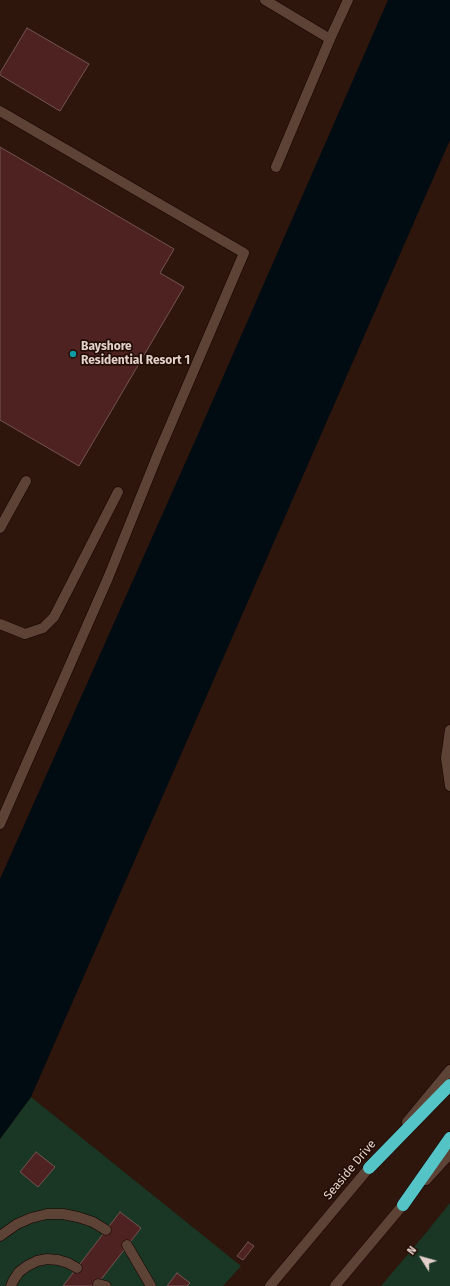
<!DOCTYPE html>
<html>
<head>
<meta charset="utf-8">
<style>
  body { margin:0 }
  #map { position:relative; width:450px; height:1286px; overflow:hidden; background:#2e160c; font-family:"Fira Sans",sans-serif }
  canvas { display:block }
  .north { position:absolute; left:402px; top:1238px; width:40px; height:40px; -webkit-text-stroke:3px #230d04; paint-order:stroke; rotate:307deg; font-size:11px; font-weight:700; line-height:16px; text-align:center; color:#e2d1ca }
  .north::after { content:''; display:block; margin:auto; width:14px; height:18px; background:#e2d1ca; clip-path:polygon(50% 0,100% 100%,50% 72%,0 100%) }
</style>
</head>
<body>
<div id="map">
<canvas width="450" height="1286"></canvas>
<div class="north">N</div>
</div>
<script>
const ctx = document.querySelector('canvas').getContext('2d');
ctx.lineJoin = 'round';
function fillPath(path, color) { ctx.fillStyle = color; ctx.fill(path, 'evenodd'); }
const toPath = rows => new Path2D(rows.map(r => 'M' + r).join(''));
function stroke(path, color, width, dash) { ctx.strokeStyle = color; ctx.lineWidth = width; ctx.lineCap = dash ? 'butt' : 'round'; ctx.setLineDash(dash || []); ctx.stroke(path); }
function label(font, color, halo, rows, align = 'center') {
  ctx.font = font + ' "Fira Sans",sans-serif'; ctx.lineWidth = 3.5; ctx.setLineDash([]); ctx.textBaseline = 'middle'; ctx.strokeStyle = halo; ctx.fillStyle = color; for (const [text, x, y, turn = 0] of rows) {
    ctx.save(); ctx.translate(x, y); ctx.rotate((+turn || 0) * Math.PI / 180); ctx.textAlign = isNaN(turn) ? turn : align; if (halo) ctx.strokeText(text, 0, 0); ctx.fillText(text, 0, 0); ctx.restore();
  }
}
fillPath(toPath([
  [31,1097,241,1266,223,1286,0,1286,0,1139],
  [450,1203,450,1286,381,1286,425,1234]
]), '#193724');
fillPath(toPath([
  [388,0,450,0,450,140,31,1097,0,1139,0,879,195,441]
]), '#000c12');
const building = toPath([
  [27,28,89,64,60,111,0,75,0,73,27,28],
  [0,147,174,249,160,273,184,287,79,466,0,420,0,147],
  [36,1152,55,1167,38,1187,20,1172,36,1152],
  [120,1212,141,1228,96,1286,63,1286,120,1212],
  [248,1242,254,1246,243,1260,237,1256,248,1242],
  [177,1273,190,1283,187,1286,167,1286,177,1273]
]);
fillPath(building, '#4e2220');
stroke(building, '#745452', 1);
const service = toPath([
  [0,111,244,253,158,454,108,578,0,824],
  [276,167,330,39],
  [0,528,26,481],
  [0,624,25,634,43,628,54,617,118,492],
  [450,730,446,758,450,786],
  [0,1236,17,1224,31,1218,47,1214,63,1214,78,1217,93,1222,106,1230],
  [127,1245,151,1286],
  [98,1284,106,1286],
  [11,1286,13,1281,19,1272,27,1266,37,1261,47,1259,58,1260,68,1263,77,1268]
]);
const minor = toPath([
  [265,0,330,39,348,0]
]);
const tertiary = toPath([
  [407,1122,450,1070],
  [426,1180,450,1154],
  [270,1286,374,1162],
  [335,1286,408,1199]
]);
const motorway = toPath([
  [369,1168,450,1085],
  [403,1205,450,1138]
]);
stroke(service, '#150200', 11);
stroke(minor, '#150200', 11);
stroke(tertiary, '#150200', 11);
stroke(motorway, '#150200', 13);
stroke(service, '#5d4236', 10);
stroke(minor, '#5d4236', 10);
stroke(tertiary, '#5d4236', 10);
stroke(motorway, '#55c4c7', 12);
for (const [x, y, r, color] of [
  [73,354,4,"#0f9aa8"]
]) { const dot = new Path2D(); dot.arc(x, y, r, 0, 2 * Math.PI); ctx.fillStyle = color; ctx.fill(dot); stroke(dot, '#230d04', 1.5); }
label('bold 12px', '#e2d1ca', '#230d04', [
  ["Bayshore",81,347],
  ["Residential Resort 1",81,361]
], 'left');
label('12px', '#e2d1ca', '#230d04', [
  ["Seaside Drive",350,1170,-50]
]);
</script>
</body>
</html>
